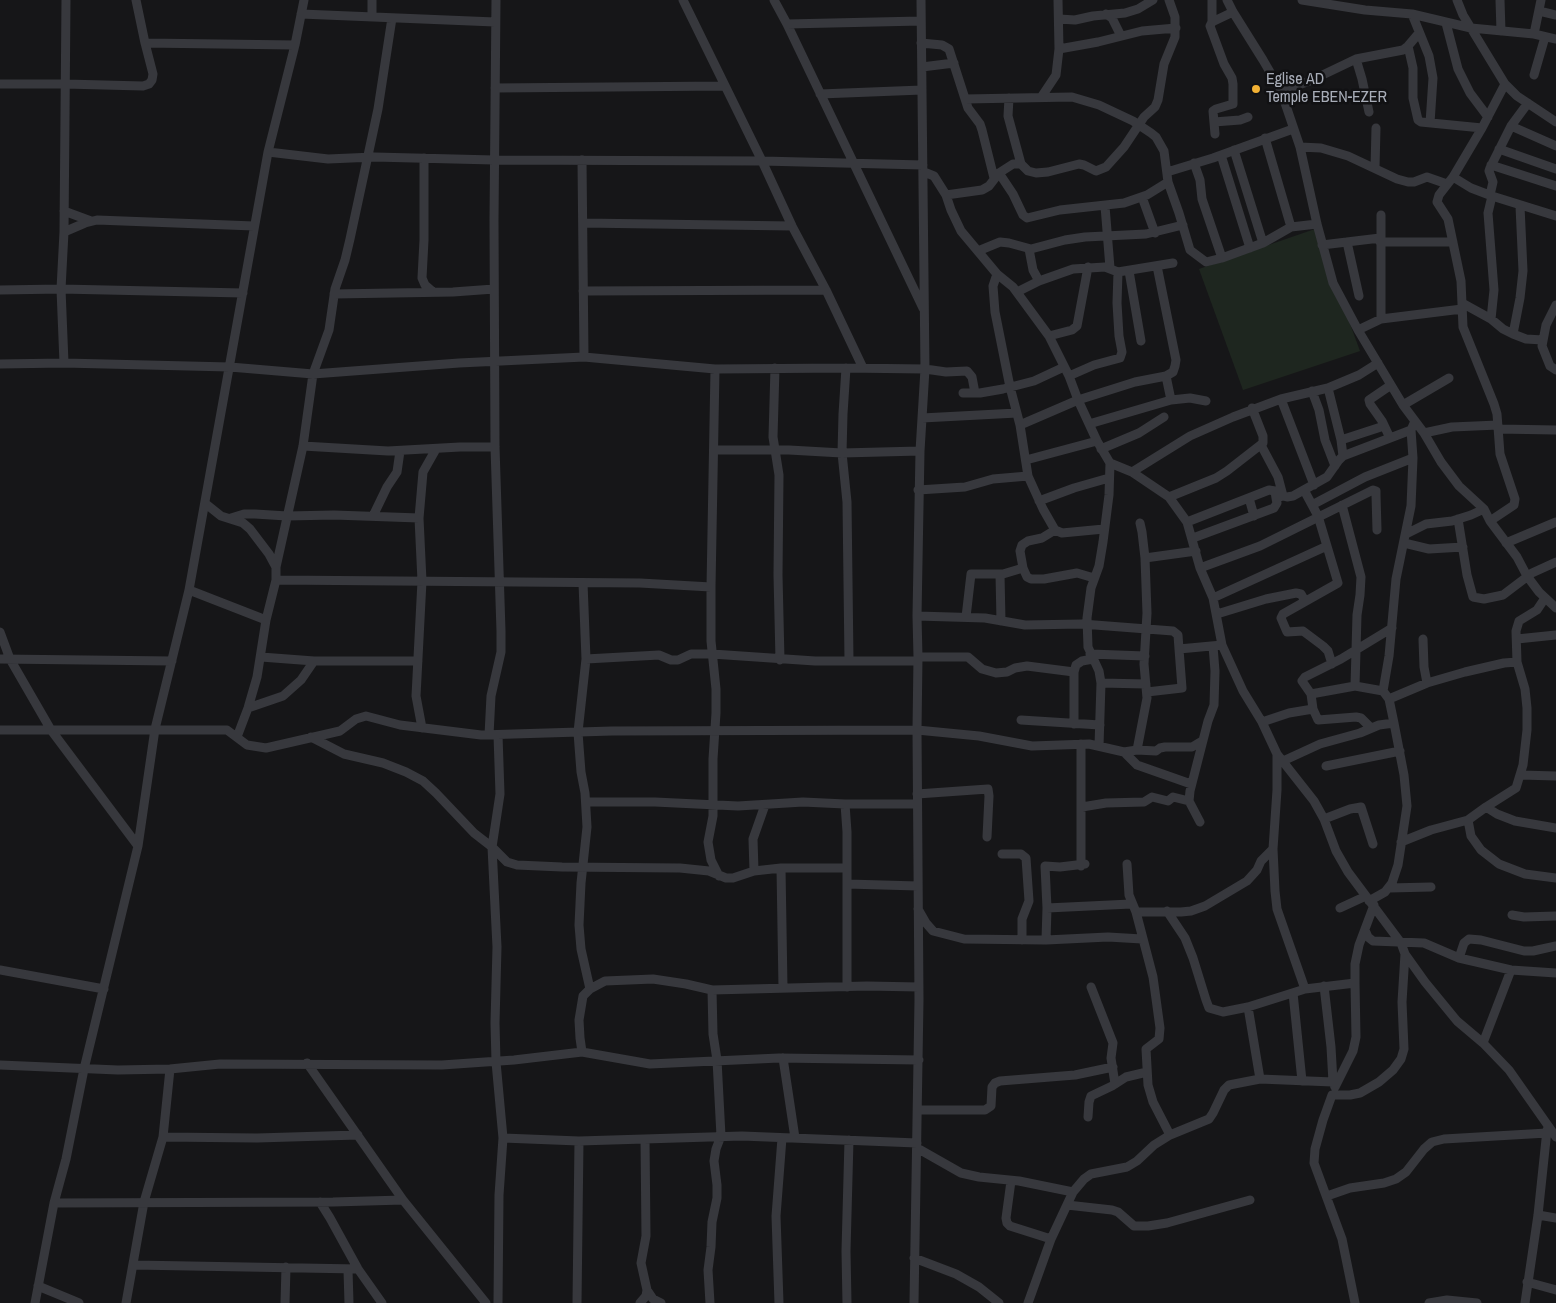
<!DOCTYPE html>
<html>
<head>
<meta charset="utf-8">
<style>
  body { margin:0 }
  canvas { display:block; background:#161618 }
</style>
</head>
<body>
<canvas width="1556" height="1303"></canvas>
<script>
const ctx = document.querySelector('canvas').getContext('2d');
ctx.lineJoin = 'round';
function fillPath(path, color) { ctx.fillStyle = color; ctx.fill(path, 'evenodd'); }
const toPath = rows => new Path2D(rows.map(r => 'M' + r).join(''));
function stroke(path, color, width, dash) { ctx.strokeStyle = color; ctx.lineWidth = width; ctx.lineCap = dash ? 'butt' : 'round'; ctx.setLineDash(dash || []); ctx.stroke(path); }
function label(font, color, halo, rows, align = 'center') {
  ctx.font = font + ' "Archivo Narrow",sans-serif'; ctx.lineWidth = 5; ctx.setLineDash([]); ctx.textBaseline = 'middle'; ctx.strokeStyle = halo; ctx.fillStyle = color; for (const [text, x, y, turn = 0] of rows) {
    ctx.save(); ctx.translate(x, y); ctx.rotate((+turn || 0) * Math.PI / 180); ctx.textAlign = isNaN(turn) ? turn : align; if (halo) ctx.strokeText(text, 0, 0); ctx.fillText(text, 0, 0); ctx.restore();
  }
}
fillPath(toPath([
  [1315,229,1360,351,1243,390,1199,269]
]), '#1e261f');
stroke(toPath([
  [136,0,145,43,295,45],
  [372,0,372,17],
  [774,0,787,24,923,308],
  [1227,0,1233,12,1263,60,1281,91,1300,147,1317,224,1333,283,1358,330],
  [1302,0,1365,10,1412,14,1471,28,1534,34,1556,39],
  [1457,0,1463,15,1505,84,1517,96,1556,122],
  [1500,0,1501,31],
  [1539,11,1556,15],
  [301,14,495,22],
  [1106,14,1112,18,1121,36],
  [1412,14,1429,56,1433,78,1430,123],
  [1059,19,1075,20,1093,16,1125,13,1138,9,1153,0],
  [1212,22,1212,0],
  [1446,23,1458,69,1470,93,1488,117],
  [787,24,921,21],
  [1534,34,1541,0],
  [921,43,942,45,949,49,968,108,980,124,982,130,994,178],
  [1408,46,1413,68,1413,98,1418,120,1421,122,1482,128],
  [1059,49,1098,42,1142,31,1176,28],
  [1356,59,1362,79,1369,112],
  [922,67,954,63],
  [1534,75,1545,37],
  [0,84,65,84,143,86,149,84,152,80,153,74,145,43],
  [495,88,725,86],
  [1281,91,1310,81,1356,59,1403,50,1408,46,1419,33],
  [820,94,922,90],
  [1042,96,1056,75,1059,49,1058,0],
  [1009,98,1008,116,1021,164],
  [965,99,1072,97,1099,105,1133,121,1151,133,1156,137,1164,151,1168,182,1179,213,1190,250,1206,262,1222,258,1263,243,1291,227,1317,224],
  [1214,122,1240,120,1248,117],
  [1511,126,1556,146],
  [1215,134,1213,111,1216,109,1233,104,1233,84,1232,78,1224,64,1210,26,1212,22,1233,12],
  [1265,138,1291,227],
  [1300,147,1321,148,1348,156,1397,179,1408,182,1414,182,1427,177,1447,184],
  [1499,149,1556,169],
  [1234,150,1263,243],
  [268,152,328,159,374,157,494,160,762,161,683,0],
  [1221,155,1250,248],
  [424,158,424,240,422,278,425,285,433,292],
  [582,160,584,357],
  [1194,163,1200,180,1202,199,1222,258],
  [1491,165,1556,186],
  [1375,168,1376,128],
  [924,172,934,176,946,195,951,210,961,231,997,274,1013,287,1049,336,1069,376,1078,400,1097,441,1110,463,1132,472,1169,497,1187,522,1200,568,1213,598,1222,645,1243,691,1262,722,1277,754,1314,801,1324,819,1336,851,1348,872,1401,943,1405,954,1425,982,1457,1021,1483,1043,1509,1070,1556,1137],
  [1167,172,1213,158,1293,129],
  [999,173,1013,194,1023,215,1027,218,1060,210,1124,203,1147,195,1168,182],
  [1453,177,1471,188,1492,196,1556,216],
  [946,195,982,190,989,186,999,173,1013,164,1021,164,1028,171,1036,173,1048,172,1079,164,1084,165,1096,171,1106,167,1124,147,1144,117,1155,107,1158,100,1164,64,1175,37,1175,17,1169,0],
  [1490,195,1493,182,1489,171,1490,168,1511,126,1528,103],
  [1142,197,1155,233],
  [1105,206,1110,268],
  [64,211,91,221],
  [1381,215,1381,319],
  [583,223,792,226],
  [64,232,85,223,97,220,254,226],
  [1347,242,1359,296],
  [1380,242,1453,242],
  [1322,245,1380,238],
  [1029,249,1033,270,1039,281],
  [978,251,1000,242,1009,243,1031,249,1065,240,1085,237,1146,234,1183,225],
  [1129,271,1141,341],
  [997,274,993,286,995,312,1010,387,1020,425,1028,476,1043,509,1055,530,1062,533,1104,529],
  [0,290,61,289,243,293],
  [583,291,826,290],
  [1017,292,1039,281,1073,269,1105,267,1118,272,1173,263],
  [334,294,453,292,494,289],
  [1462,303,1491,319,1503,329,1513,334,1526,339,1543,340],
  [1556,305,1546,325,1542,346,1550,366,1556,370],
  [1462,309,1381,319,1358,330,1403,405,1424,433,1441,462,1459,486,1484,509,1490,521,1517,557,1527,576,1539,592,1556,608],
  [1491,319,1494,290,1488,213,1492,196],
  [1513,334,1520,298,1523,271,1520,206],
  [1049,336,1072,330,1077,326,1088,267],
  [64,363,61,289,64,232,66,0],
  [0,364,64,363,230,367,313,374,459,363,584,357,715,369,846,368,925,369,946,372,967,371,972,377,975,393],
  [775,368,773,437,779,475,778,575,780,660],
  [846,368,843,414,842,453,847,502,849,661],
  [863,368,826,290,792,226,762,161,923,165],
  [1069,376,1094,365,1120,358,1122,352,1119,336,1117,303,1118,272],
  [1166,376,1171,400],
  [1328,388,1341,440,1343,456],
  [1312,391,1319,410,1325,440,1335,466],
  [963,393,980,393,1003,389,1034,381,1064,367],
  [1281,399,1314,485],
  [1403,405,1449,378],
  [922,418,1017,413],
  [1089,424,1171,400,1190,398,1206,401],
  [1020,425,1078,400,1135,382,1166,376,1173,372,1175,366,1176,360,1157,266],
  [1498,429,1556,430],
  [1424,433,1452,427,1498,425],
  [1390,438,1382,421,1370,404,1369,400,1391,385],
  [1341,440,1384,426],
  [1261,445,1278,477,1283,496],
  [303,446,388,451,460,447,495,447],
  [1101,449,1139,433,1164,417],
  [714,450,789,450,842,453,920,451],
  [1026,460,1097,441],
  [1132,472,1190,436,1233,417,1281,399,1328,388,1359,375,1378,363],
  [918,490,965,487,993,479,1028,476],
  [1304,490,1318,516,1338,583,1283,614,1281,618,1287,632,1303,631,1323,646,1328,651,1332,664],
  [1169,497,1216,478,1227,471,1263,443,1263,436,1252,408],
  [1249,498,1254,516],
  [1039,501,1074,488,1109,478],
  [206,504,221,516,243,523,250,529,269,554,276,567],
  [1312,505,1365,477,1413,458],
  [1342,505,1361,577,1360,595,1357,615,1355,686],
  [373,516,387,487,397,472,400,451],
  [231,518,244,514,255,514,287,516,334,515,419,518],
  [1458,519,1467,575,1473,597,1484,599,1503,595,1532,573,1556,562],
  [1490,521,1514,505,1515,499,1500,454,1497,414,1494,404,1463,327,1461,281,1448,219,1437,202,1439,195,1453,177,1482,128,1505,84],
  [1187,522,1269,490,1275,491,1276,498,1283,496,1287,497,1293,496,1327,477,1339,460,1343,456,1411,430],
  [1140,523,1142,532,1145,558],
  [1055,530,1042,538,1028,541,1022,545,1020,551,1023,568,1027,577,1031,579,1044,579,1077,573,1094,578],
  [1406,534,1426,524,1452,521,1471,515,1484,509],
  [1193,538,1274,508,1277,503,1276,498],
  [1404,543,1429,549,1463,547],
  [1506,543,1556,522],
  [1200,568,1260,546,1373,490,1376,491,1376,495,1377,530],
  [1000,574,1001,621],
  [276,580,640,583,711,587,715,369],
  [583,583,586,659,578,732,579,746,581,772,585,793,587,827,581,883,579,925,581,949,590,989],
  [711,587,711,641,716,689,716,713,713,759,713,816,708,842,711,860,719,876],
  [189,590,266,620],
  [1213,598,1327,546],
  [1217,614,1266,599,1296,593,1301,594,1305,601],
  [917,616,985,618,1025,625,1082,624,1173,631,1178,635,1179,649,1222,645],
  [966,617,971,574,1003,574,1023,568],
  [0,632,10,659,51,730,138,846],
  [1423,639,1424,667,1427,683],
  [1517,639,1556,635],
  [1090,654,1145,656],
  [261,657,314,661,418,661],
  [918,657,968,657,982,669,996,673,1007,672,1015,668,1027,666,1074,672],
  [0,659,172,661],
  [586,659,659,655,671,660,678,660,691,654,712,654,815,661,918,661],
  [1101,683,1146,684],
  [1147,692,1182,688,1179,649],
  [1311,694,1355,686,1383,691],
  [1389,699,1427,683,1465,672,1504,663,1517,662],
  [248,708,283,696,301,680,314,661],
  [1021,720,1100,725],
  [1262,722,1289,713,1313,709],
  [1074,724,1074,672,1076,665,1082,661,1093,659],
  [422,728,416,696,422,581,419,518,423,472,436,449],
  [1371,728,1361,718,1356,717,1318,720,1313,709,1311,694,1302,681,1305,677,1341,659,1392,628],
  [0,730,227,730,247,745,266,748,340,731,356,719,366,716,400,725,481,735,612,731,917,730,979,736,1032,746,1089,744,1124,752,1137,750,1156,751,1160,748,1165,747,1192,747,1202,741],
  [489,735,491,696,501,652,501,631,495,447,494,221,496,0],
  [237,737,248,708,257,677,266,620,276,580,276,567,303,446,313,374,329,330,335,289,345,260,350,239,378,109,392,18],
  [311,737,344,754,383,763,406,772,423,781,436,793,474,833,492,847,507,862,517,865,562,867,680,868,709,871,726,878,733,878,754,871,781,868,847,868],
  [1099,746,1101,683,1099,671,1088,647,1087,618,1091,588,1099,566,1103,542,1109,495,1110,463],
  [1137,750,1147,698,1144,664,1147,613,1145,558,1196,551],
  [1124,752,1137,765,1191,784],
  [1283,761,1320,744,1360,733,1379,725,1394,723],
  [1326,766,1400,751],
  [1521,775,1556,776],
  [917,794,988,789,989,796,987,837],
  [586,802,655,802,738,806,803,802,845,804,917,804],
  [845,804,847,832,847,987],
  [1082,807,1106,803,1144,802,1152,797,1168,801,1173,797,1189,801],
  [1486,807,1497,814,1515,821,1556,828],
  [1324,819,1350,809,1361,807,1373,844],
  [1468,820,1471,836,1481,850,1499,864,1525,874,1556,878],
  [1200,822,1189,801,1190,791,1208,721,1214,705,1215,671,1213,646],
  [1401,842,1431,830,1468,820,1486,807,1516,788,1523,765,1527,730,1527,708,1525,689,1517,662,1516,631,1519,621,1537,610,1545,598],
  [1273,849,1275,891,1277,909,1305,989],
  [1002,854,1021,854,1026,858,1029,901,1022,919,1022,940],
  [1127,864,1129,895,1136,912,1181,912,1191,911,1205,906,1247,881,1257,870,1261,861,1273,849,1277,790,1277,754],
  [1081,866,1081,744],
  [781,868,783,988],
  [754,871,753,839,765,805],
  [847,884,918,886],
  [1389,888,1431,887],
  [1369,901,1385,892,1392,883,1398,865,1407,806,1404,775,1394,723,1389,699,1383,691,1389,656,1396,579,1411,506,1413,458,1411,430,1415,421],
  [1047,908,1131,904],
  [1340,908,1366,896],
  [918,909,926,923,933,931,964,939,1046,940,1108,937,1142,939],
  [1167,911,1185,938,1193,958,1206,1000,1209,1008,1223,1012,1248,1007,1305,989,1355,983,1355,964,1359,945,1374,905],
  [1136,912,1153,977,1160,1028,1159,1039,1146,1049,1148,1085,1153,1102,1170,1135],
  [1512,915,1524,917,1556,916],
  [1365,930,1368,937,1373,941,1424,943,1459,958,1511,970,1556,973],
  [1046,940,1047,908,1045,866,1060,867,1085,864],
  [1459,958,1464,943,1469,939,1481,940,1524,951,1533,951,1556,946],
  [0,970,104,989],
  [1324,986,1331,1047,1333,1082],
  [1091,987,1113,1043,1111,1058,1115,1084],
  [1293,993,1302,1081],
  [1483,1043,1511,970],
  [582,1052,580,1038,579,1020,583,996,590,989,605,981,653,979,686,984,712,990,867,986,919,987],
  [783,1058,795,1138],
  [307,1063,403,1200,486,1303],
  [0,1065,118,1070,170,1069,220,1064,442,1065,514,1060,582,1052,650,1064,779,1058,919,1060],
  [1260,1079,1333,1082,1335,1087,1353,1051,1356,1037,1355,983],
  [918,1110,985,1110,991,1106,992,1087,995,1083,1000,1081,1075,1075,1113,1067],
  [1088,1117,1089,1102,1091,1096,1112,1086,1126,1077,1147,1072],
  [163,1137,257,1138,358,1135],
  [503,1138,579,1141,742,1136,917,1143],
  [917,1148,961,1173,979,1177,1019,1181,1073,1192],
  [1011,1181,1006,1218,1007,1223,1010,1226,1051,1239],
  [1327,1196,1350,1188,1384,1183,1396,1179,1406,1172,1424,1149,1432,1142,1444,1139,1547,1133],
  [320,1202,330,1218,358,1269,382,1303],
  [54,1203,333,1202,403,1200],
  [1067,1205,1112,1210,1118,1212,1134,1226,1148,1226,1167,1223,1250,1200],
  [1538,1215,1556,1218],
  [914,1258,956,1274,979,1287,999,1303],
  [134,1265,358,1269],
  [348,1270,349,1303],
  [1527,1282,1556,1290],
  [38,1286,79,1303],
  [647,1290,653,1299,661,1303],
  [35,1303,54,1203,66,1159,84,1069,138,846,155,729,189,590,268,152,295,45,304,0],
  [126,1303,144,1202,163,1137,170,1069],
  [285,1303,286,1267],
  [498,1303,499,1195,503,1138,496,1062,495,1023,497,947,492,847,500,794,498,735],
  [577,1303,579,1141],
  [640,1303,646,1296,647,1290,641,1263,646,1236,645,1139],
  [710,1303,708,1270,711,1247,712,1222,717,1198,717,1185,714,1161,716,1149,721,1136,717,1060,713,1034,712,990],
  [779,1303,776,1216,782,1138],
  [847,1303,846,1251,849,1140],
  [914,1303,919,1000,917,730,918,657,917,616,920,451,925,369,921,0],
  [1028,1303,1051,1239,1073,1192,1084,1179,1091,1174,1127,1167,1137,1161,1154,1145,1170,1135,1209,1119,1213,1113,1224,1090,1229,1085,1260,1079,1248,1007],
  [1355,1303,1342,1239,1314,1163,1315,1149,1323,1120,1332,1095,1350,1095,1360,1093,1379,1082,1393,1070,1401,1059,1404,1049,1402,1002,1405,954],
  [1429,1303,1447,1300,1477,1303],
  [1525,1303,1538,1215,1547,1130]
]), '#37383d', 9);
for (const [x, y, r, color] of [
  [1256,89,5,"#f2b134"]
]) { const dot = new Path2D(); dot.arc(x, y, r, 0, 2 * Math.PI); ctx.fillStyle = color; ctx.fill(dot); stroke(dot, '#111113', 2); }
label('16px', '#a8adb8', '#111113', [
  ["Eglise AD",1266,80],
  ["Temple EBEN-EZER",1266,98]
], 'left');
</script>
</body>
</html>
